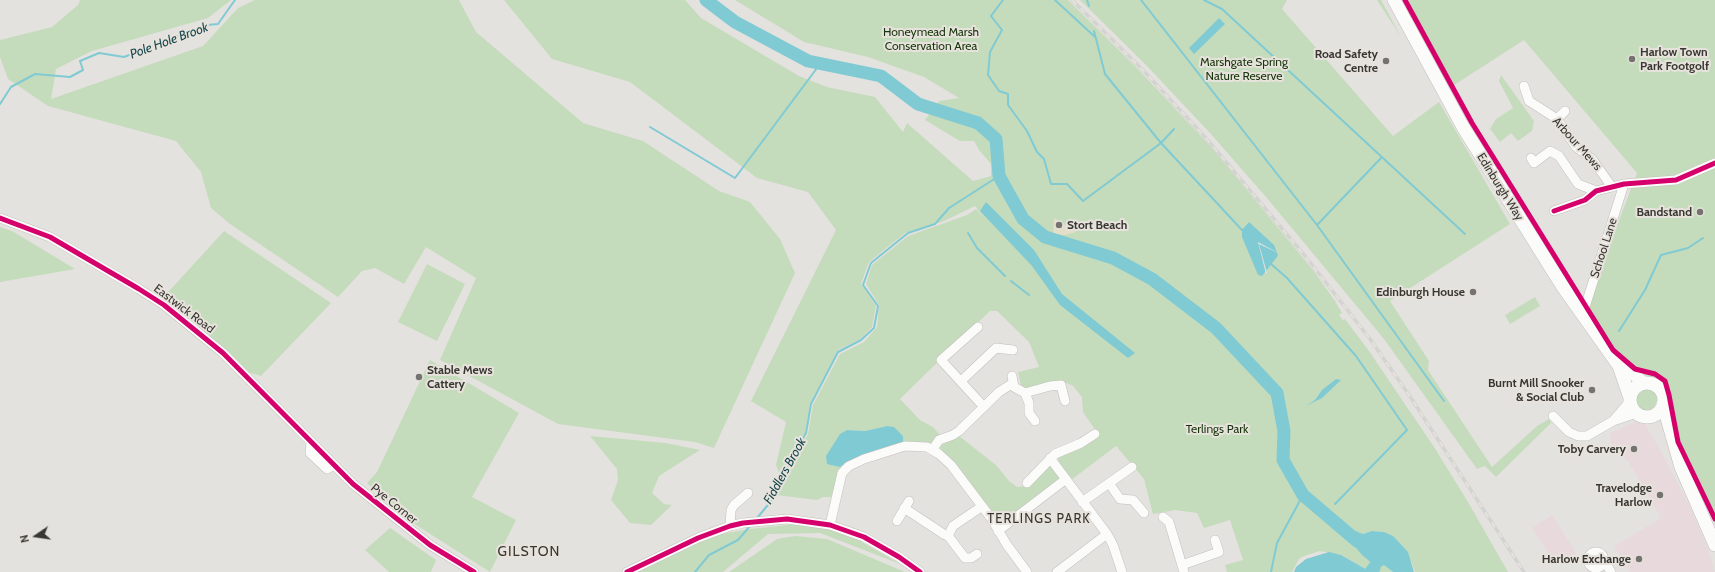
<!DOCTYPE html>
<html>
<head>
<meta charset="utf-8">
<style>
  body { margin:0 }
  #map { position:relative; width:1715px; height:572px; overflow:hidden; background:#e4e2df; font-family:Cabin,sans-serif }
  canvas { display:block }
  .north { position:absolute; left:16px; top:516px; width:40px; height:40px; -webkit-text-stroke:3px #e7e3dc; paint-order:stroke; rotate:257deg; font-size:11px; font-weight:700; line-height:16px; text-align:center; color:#393734 }
  .north::after { content:''; display:block; margin:auto; width:14px; height:18px; background:#393734; clip-path:polygon(50% 0,100% 100%,50% 72%,0 100%) }
</style>
</head>
<body>
<div id="map">
<canvas width="1715" height="572"></canvas>
<div class="north">N</div>
</div>
<script>
const ctx = document.querySelector('canvas').getContext('2d');
ctx.lineJoin = 'round';
function fillPath(path, color) { ctx.fillStyle = color; ctx.fill(path, 'evenodd'); }
const toPath = rows => new Path2D(rows.map(r => 'M' + r).join(''));
function stroke(path, color, width, dash) { ctx.strokeStyle = color; ctx.lineWidth = width; ctx.lineCap = dash ? 'butt' : 'round'; ctx.setLineDash(dash || []); ctx.stroke(path); }
function label(font, color, halo, rows, align = 'center') {
  ctx.font = font + ' Cabin,sans-serif'; ctx.lineWidth = 4; ctx.setLineDash([]); ctx.textBaseline = 'middle'; ctx.strokeStyle = halo; ctx.fillStyle = color; for (const [text, x, y, turn = 0] of rows) {
    ctx.save(); ctx.translate(x, y); ctx.rotate((+turn || 0) * Math.PI / 180); ctx.textAlign = isNaN(turn) ? turn : align; if (halo) ctx.strokeText(text, 0, 0); ctx.fillText(text, 0, 0); ctx.restore();
  }
}
fillPath(toPath([
  [1638,421,1644,422,1665,459,1690,507,1708,549,1715,572,1630,572,1614,546,1661,518,1628,461,1620,454,1615,453,1610,440,1610,436,1612,432],
  [1552,515,1576,553,1556,565,1532,528]
]), '#e8d9dd');
fillPath(toPath([
  [80,0,231,0,208,18,92,51,56,69,51,99,203,46,238,8,255,0,459,0,476,32,583,123,643,141,719,191,750,202,780,239,795,273,714,448,695,442,558,424,440,360,476,278,426,247,404,284,375,268,362,271,338,297,230,224,211,208,201,172,176,141,48,106,8,79,0,57,0,40,52,27,78,5],
  [504,0,685,0,701,18,799,76,827,87,875,97,903,132,907,123,973,181,991,176,991,164,979,150,974,141,960,141,925,120,939,101,959,98,924,77,868,57,804,42,735,0,1068,0,1138,69,1213,149,1313,270,1335,301,1342,313,1339,315,1343,320,1345,319,1369,351,1434,447,1468,502,1508,572,1415,572,1411,561,1384,532,1373,531,1363,534,1347,528,1362,555,1369,561,1374,568,1384,565,1393,572,1371,572,1341,555,1320,551,1304,556,1299,559,1292,572,1227,572,1225,565,1243,560,1230,520,1204,528,1197,513,1175,510,1153,514,1144,479,1116,446,1071,480,1058,462,1059,456,1079,449,1096,431,1083,412,1082,397,1073,386,1064,382,1028,390,1021,385,1018,372,1039,367,1029,342,997,311,990,311,900,399,920,420,933,427,940,435,931,445,918,444,839,471,831,497,823,497,817,500,776,495,784,476,808,434,813,405,840,354,864,342,877,327,879,305,866,284,872,265,908,236,967,215,976,209,984,218,975,206,942,222,905,233,869,262,861,284,876,305,872,327,860,339,838,350,810,404,805,433,780,476,776,465,786,422,751,401,836,230,808,192,757,178,630,82,552,59],
  [887,426,903,436,892,445,846,462,840,467,847,430,865,431],
  [1080,0,1287,0,1282,9,1393,136,1439,102,1510,224,1390,301,1429,361,1428,370,1492,467,1537,426,1549,419,1551,423,1496,477,1485,466,1477,469,1384,339,1266,197,1210,133,1146,65],
  [1377,0,1381,0,1401,37],
  [1407,0,1715,0,1715,523,1673,443,1663,386,1612,353,1586,307,1637,173,1524,40,1448,89],
  [1501,75,1534,121,1532,131,1518,141,1511,133,1500,142,1490,129,1496,119,1513,108,1499,81],
  [0,227,12,231,75,269,0,282],
  [224,231,331,303,261,376,241,370,160,301],
  [427,264,465,284,437,341,398,322],
  [1535,297,1540,306,1510,324,1505,315],
  [430,360,519,413,472,497,516,520,490,572,413,523,367,483,377,472],
  '1635 399a11 11 0 1 1 22 0a11 11 0 1 1-22 0Z',
  [590,436,666,443,700,450,659,476,652,493,664,504,672,505,651,525,630,523,611,500,618,480,617,469],
  [959,436,996,465,1009,481,1017,487,1029,486,1051,465,1061,481,1002,525,994,513,941,451,940,446],
  [796,524,841,530,900,564,820,533,768,534,723,572,635,572,698,538,750,529],
  [390,528,436,560,431,572,389,572,365,550],
  [795,536,827,539,905,572,729,572,777,539]
]), '#c5dcbc');
fillPath(toPath([
  [1054,218,1076,232,1065,235,1053,234]
]), '#e4dec8');
fillPath(toPath([
  [1219,18,1225,24,1194,54,1189,48],
  [986,202,1034,250,1062,294,1135,353,1128,358,1060,305,1032,266,980,211],
  [1249,222,1274,245,1278,255,1277,257,1262,276,1258,275,1242,237,1242,230],
  [1336,379,1341,380,1322,398,1306,406,1315,400,1322,390],
  [887,426,894,427,903,436,903,443,892,445,871,453,846,462,840,467,827,464,826,456,840,434,847,430,865,431],
  [1348,528,1363,534,1372,531,1384,532,1393,536,1408,552,1414,572,1393,572,1384,565,1379,568,1374,568,1369,561,1362,555,1347,537,1343,529],
  [1329,552,1341,555,1371,572,1294,572,1296,567,1306,559]
]), '#80cad3');
fillPath(toPath([
  [1258,242,1280,254,1259,244,1267,273,1266,274]
]), '#e4e2df');
stroke(toPath([
  [1003,0,991,16,1002,30,990,52,988,75,999,91,1008,94,1008,105,1027,131,1037,152,1044,159,1051,184,1067,184,1083,201,1161,143,1174,129],
  [1055,0,1095,37],
  [1087,0,1089,6],
  [1141,0,1317,225,1444,401],
  [1204,0,1222,9,1465,234],
  [1094,31,1105,74,1161,143,1242,230],
  [0,104,11,87,35,74,70,77,83,70,80,61,99,53,124,57,207,25,218,24,235,0],
  [650,127,735,178,820,64],
  [1317,225,1382,157],
  [968,233,977,248,1005,276],
  [1271,264,1287,278,1356,356,1407,430,1335,504],
  [1011,281,1029,295],
  [1619,331,1645,290,1661,255,1688,248,1703,238],
  [757,518,773,499,782,476,806,433,811,404,838,352,861,340,874,328,878,306,863,285,871,263,908,233,935,224,949,208,999,176],
  [695,572,709,555,738,540,750,526],
  [1271,572,1277,543,1303,495]
]), '#80cad3', 2);
stroke(toPath([
  [706,0,735,22,808,61,881,76,918,104,978,123,996,139,999,176,1023,219,1045,237,1113,258,1152,279,1216,328,1277,393,1284,431,1283,460,1303,495,1357,541],
  [1371,572,1374,568]
]), '#80cad3', 13);
const minor = toPath([
  [1524,86,1529,101,1557,119,1576,147,1592,159,1612,187],
  [1557,119,1565,111],
  [1531,158,1534,163,1550,151,1559,156,1578,184,1596,191],
  [1554,211,1585,200,1596,191,1624,184,1676,180,1715,163],
  [0,218,50,237,139,289,164,305,223,353,353,484,430,545,474,572],
  [1579,310,1586,304,1624,184],
  [978,327,941,360,984,407],
  [1012,376,1014,387,1025,393],
  [961,381,996,348,1013,350],
  [1553,416,1569,432,1578,436,1587,436,1613,421,1630,401],
  [1035,421,1029,413,1029,403,1025,393,1050,386,1061,385,1065,401],
  [1613,421,1637,413],
  [311,442,310,453,327,469,334,465],
  [933,449,939,440,953,435,959,431,999,392,1013,383],
  [1050,458,1107,534,1113,545,1122,572],
  [1027,483,1055,454,1081,443,1095,434],
  [1109,483,1120,499,1133,500,1144,513],
  [1082,502,1132,467],
  [904,508,945,535,949,534],
  [1163,517,1169,522,1184,572],
  [897,521,909,501],
  [830,525,842,473,849,466,864,459,905,446,927,447,939,454,951,465,991,518,1007,545,1027,572],
  [730,526,731,510,734,505,748,493],
  [998,531,1066,479],
  '1588 560a8 8 0 1 1 16 0a8 8 0 1 1-16 0Z',
  [977,554,971,558,965,558,949,537,949,534,953,526,981,507],
  [1604,560,1611,572],
  [1182,565,1219,552,1215,540],
  [627,572,698,538,730,526,743,523,787,519,830,525,864,537,899,557,920,572],
  [1057,572,1107,534]
]);
const highway = toPath([
  [1394,0,1463,127,1563,287,1619,366,1630,398],
  [1619,366,1633,373,1643,383],
  '1630 400a17 17 0 1 1 34 0a17 17 0 1 1-34 0Z',
  [1663,404,1681,467,1715,545]
]);
stroke(minor, '#c1bfbc', 10);
stroke(highway, '#c1bfbc', 14);
stroke(minor, '#fbfbfa', 9);
stroke(highway, '#fbfbfa', 13);
const rail = toPath([
  [1072,0,1142,69,1205,137,1306,257,1370,339,1409,395,1524,572]
]);
stroke(rail, '#d3d3d1', 3.5);
stroke(rail, '#e7e3dc', 2, [6]);
stroke(toPath([
  [1405,0,1472,123,1613,350,1635,369,1655,374,1665,381,1669,395,1678,442,1715,519],
  [1554,211,1585,200,1596,191,1624,184,1676,180,1715,163],
  [0,218,50,237,139,289,164,305,223,353,353,484,430,545,474,572],
  [627,572,698,538,730,526,743,523,787,519,830,525,864,537,899,557,920,572]
]), '#d6006c', 5);
for (const [x, y, r, color] of [
  [1632,59,4,"#757370"],
  [1386,61,4,"#757370"],
  [1700,212,4,"#757370"],
  [1059,225,4,"#757370"],
  [1473,292,4,"#757370"],
  [419,377,4,"#757370"],
  [1592,390,4,"#757370"],
  [1634,449,4,"#757370"],
  [1660,495,4,"#757370"],
  [1639,559,4,"#757370"]
]) { const dot = new Path2D(); dot.arc(x, y, r, 0, 2 * Math.PI); ctx.fillStyle = color; ctx.fill(dot); stroke(dot, '#e7e3dc', 1.5); }
label('12px', '#15350a', '#e7e3dc', [
  ["Honeymead Marsh",931,32],
  ["Conservation Area",931,46],
  ["Marshgate Spring",1244,62],
  ["Nature Reserve",1244,76],
  ["Terlings Park",1217,429]
]);
label('bold 12px', '#393734', '#e7e3dc', [
  ["Harlow Town",1640,52,"left"],
  ["Park Footgolf",1640,66,"left"],
  ["Road Safety",1378,54],
  ["Centre",1378,68],
  ["Bandstand",1692,212],
  ["Stort Beach",1067,225,"left"],
  ["Edinburgh House",1465,292],
  ["Stable Mews",427,370,"left"],
  ["Cattery",427,384,"left"],
  ["Burnt Mill Snooker",1584,383],
  ["& Social Club",1584,397],
  ["Toby Carvery",1626,449],
  ["Travelodge",1652,488],
  ["Harlow",1652,502],
  ["Harlow Exchange",1631,559]
], 'right');
label('12px', '#393734', '#e7e3dc', [
  ["Arbour Mews",1577,144,48],
  ["Edinburgh Way",1500,187,58],
  ["School Lane",1604,248,-72],
  ["Eastwick Road",184,309,37],
  ["Pye Corner",394,504,39]
]);
label('italic 13px', '#18494f', '#e7e3dc', [
  ["Pole Hole Brook",169,41,-20],
  ["Fiddlers Brook",785,471,-61]
]);
ctx.letterSpacing = '1px';
label('13px', '#393630', '#e7e3dc', [
  ["TERLINGS PARK",1039,519]
]);
ctx.letterSpacing = '0px';
ctx.letterSpacing = '1px';
label('14px', '#393630', '#e7e3dc', [
  ["GILSTON",529,552]
]);
ctx.letterSpacing = '0px';
</script>
</body>
</html>
